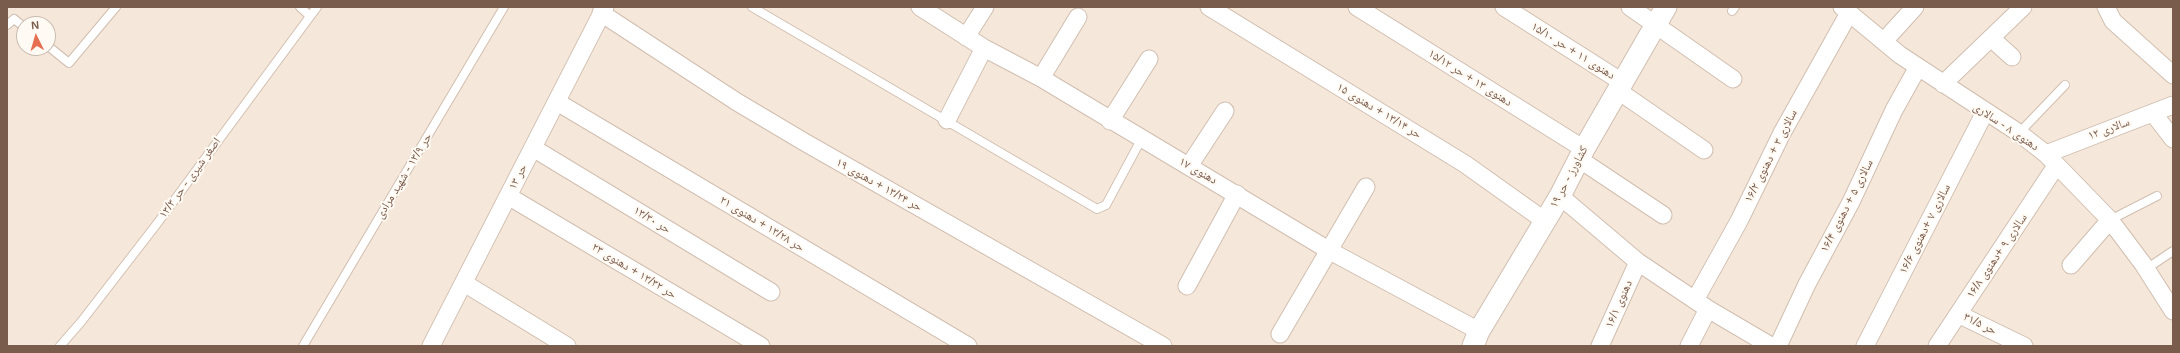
<!DOCTYPE html>
<html>
<head>
<meta charset="utf-8">
<style>
  body { margin:0 }
  #map { position:relative; width:2180px; height:353px; overflow:hidden; background:#fdf6ec; font-family:Helvetica,sans-serif }
  canvas { display:block }
  .frame { position:absolute; inset:0; border:8px solid #7a5c4d; pointer-events:none }
  .north { position:absolute; left:16px; top:16px; width:40px; height:40px; box-sizing:border-box; background:#fffaf3; border:1px solid #cabbb1; border-radius:50%; rotate:355deg; font-size:11px; font-weight:700; line-height:16px; text-align:center; color:#7a5c4d }
  .north::after { content:''; display:block; margin:auto; width:14px; height:18px; background:#e76f51; clip-path:polygon(50% 0,100% 100%,50% 72%,0 100%) }
</style>
</head>
<body>
<div id="map">
<canvas width="2180" height="353"></canvas>
<div class="frame"></div>
<div class="north">N</div>
</div>
<script>
const ctx = document.querySelector('canvas').getContext('2d');
ctx.lineJoin = 'round';
function fillPath(path, color) { ctx.fillStyle = color; ctx.fill(path, 'evenodd'); }
const toPath = rows => new Path2D(rows.map(r => 'M' + r).join(''));
function stroke(path, color, width, dash) { ctx.strokeStyle = color; ctx.lineWidth = width; ctx.lineCap = dash ? 'butt' : 'round'; ctx.setLineDash(dash || []); ctx.stroke(path); }
function label(font, color, halo, rows, align = 'center') {
  ctx.font = font + ' Helvetica,"Noto Naskh Arabic",sans-serif'; ctx.lineWidth = 4; ctx.setLineDash([]); ctx.textBaseline = 'middle'; ctx.strokeStyle = halo; ctx.fillStyle = color; for (const [text, x, y, turn = 0] of rows) {
    ctx.save(); ctx.translate(x, y); ctx.rotate((+turn || 0) * Math.PI / 180); ctx.textAlign = isNaN(turn) ? turn : align; if (halo) ctx.strokeText(text, 0, 0); ctx.fillText(text, 0, 0); ctx.restore();
  }
}
fillPath(toPath([
  [7,7,2173,7,2173,346,7,346],
  [24,24,48,24,48,48,24,48]
]), '#f5e8da');
const service = toPath([
  [300,7,310,16],
  [752,7,1097,209,1106,205,1142,138],
  [1732,11,1735,7],
  [7,25,14,19,24,27],
  [48,46,69,63,116,7],
  [2019,133,2065,85],
  [2110,220,2157,196],
  [2146,269,2173,251],
  [60,346,81,322,156,225,317,7],
  [303,346,504,7]
]);
const minor = toPath([
  [920,7,984,48,1041,78,1330,251,1479,331],
  [1209,7,1465,164,1545,221],
  [1357,7,1584,149],
  [1504,7,1622,82],
  [1630,7,1733,79],
  [1842,7,1900,55,2019,133,2046,154,2110,220,2143,264,2173,311],
  [2106,7,2113,21,2173,75],
  [601,13,737,102,806,143,1163,346],
  [966,37,985,7],
  [1991,38,2012,57],
  [1884,41,1915,7],
  [1041,78,1078,17],
  [1943,84,2023,7],
  [1617,90,1704,150],
  [557,102,968,346],
  [2153,113,2173,139],
  [947,120,984,48],
  [1110,121,1149,59],
  [533,148,771,292],
  [2046,154,2173,105],
  [1579,159,1663,215],
  [1189,166,1225,111],
  [508,196,761,346],
  [1560,196,1638,262,1708,309,1771,346],
  [2071,265,2110,220],
  [464,283,567,346],
  [1187,286,1237,194],
  [1695,300,1739,221,1782,133,1849,13],
  [1958,314,2024,346],
  [1280,334,1366,187],
  [431,346,605,7],
  [1600,346,1638,262],
  [1689,346,1708,309],
  [1778,346,1807,284,1851,202,1894,110,1918,67],
  [1865,346,1985,112],
  [1937,346,2056,166]
]);
const tertiary = toPath([
  [1473,346,1479,331,1560,196,1584,149,1666,7]
]);
stroke(service, '#d1beb0', 10);
stroke(minor, '#d1beb0', 19);
stroke(tertiary, '#d1beb0', 23);
stroke(service, '#fff', 8);
stroke(minor, '#fff', 17);
stroke(tertiary, '#fff', 21);
label('12px', '#7a5c4d', '#fffaf3', [
  ["دهنوی ۱۱ + حر ۱۵/۱۰",1573,51,32],
  ["دهنوی ۱۳ + حر ۱۵/۱۲",1470,78,32],
  ["حر ۱۳/۱۴ + دهنوی ۱۵",1379,111,31],
  ["دهنوی ۸ - سالاری",2006,127,34],
  ["سالاری ۱۲",2109,129,-20],
  ["سالاری ۳ + دهنوی ۱۶/۲",1771,156,-63],
  ["دهنوی ۱۷",1198,171,30],
  ["حر ۱۳/۹ - شهید مرادی",404,176,-59],
  ["حر ۱۳",518,177,-63],
  ["کشاورز - حر ۱۹",1569,177,-62],
  ["اصغر شیری - حر ۱۳/۳",190,178,-54],
  ["حر ۱۳/۲۴ + دهنوی ۱۹",879,185,29],
  ["سالاری ۵ + دهنوی ۱۶/۴",1847,206,-63],
  ["حر ۱۳/۳۰",652,220,31],
  ["حر ۱۳/۲۸ + دهنوی ۲۱",762,224,31],
  ["سالاری ۷ +دهنوی ۱۶/۶",1925,229,-63],
  ["سالاری ۹ +دهنوی ۱۶/۸",1997,256,-56],
  ["حر ۱۳/۳۲ + دهنوی ۲۳",634,271,31],
  ["دهنوی ۱۶/۱",1619,304,-66],
  ["حر ۳۱/۵",1980,324,26]
]);
</script>
</body>
</html>
